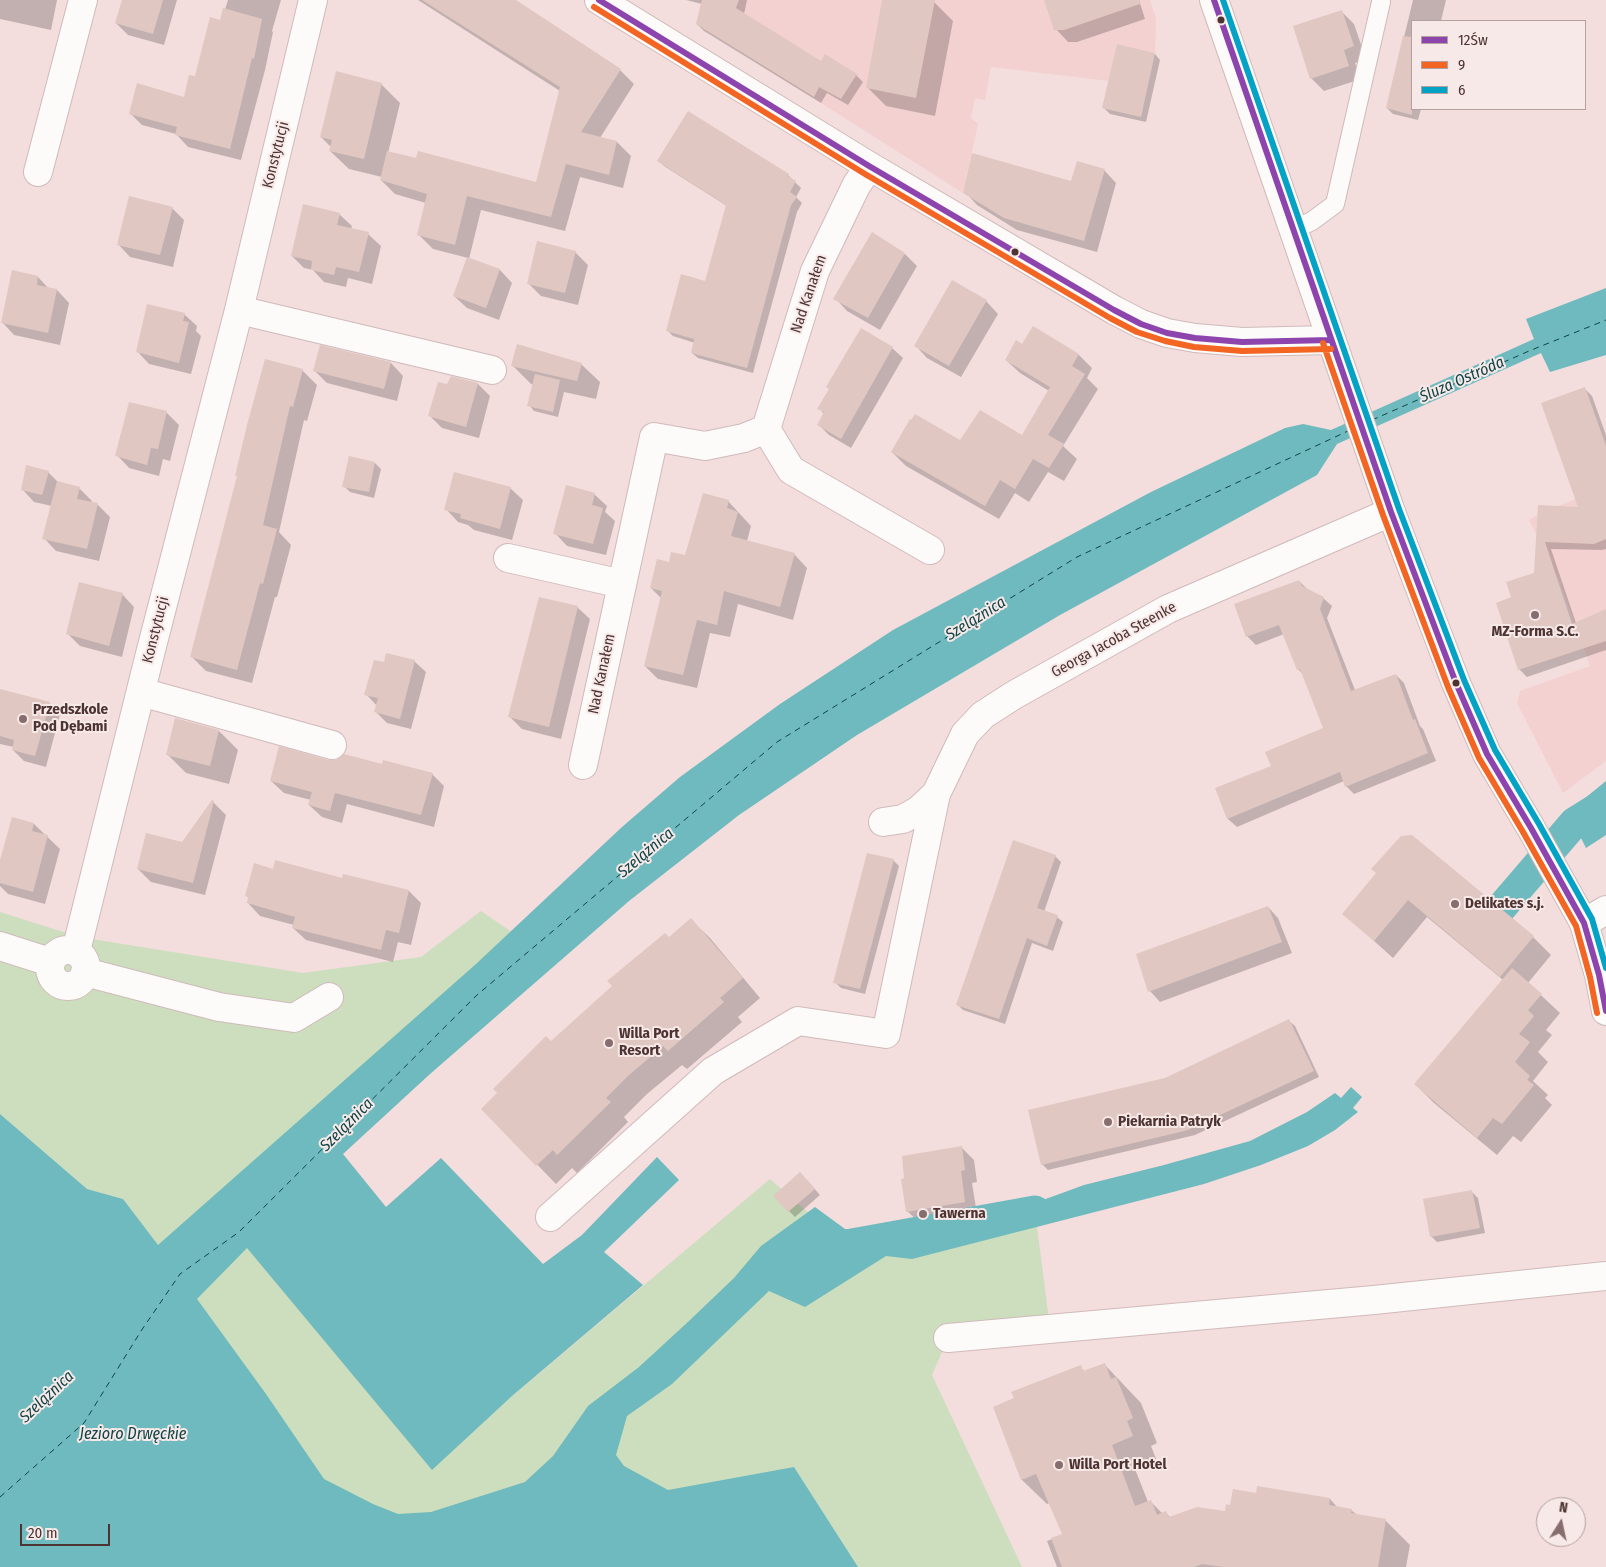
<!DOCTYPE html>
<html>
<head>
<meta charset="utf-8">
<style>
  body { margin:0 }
  #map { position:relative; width:1606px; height:1567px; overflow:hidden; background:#f3dddd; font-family:"Fira Sans Condensed",sans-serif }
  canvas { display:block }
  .legend { position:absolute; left:1411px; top:20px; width:175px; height:90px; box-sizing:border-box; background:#f7e9e8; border:1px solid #b3a09f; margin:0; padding:6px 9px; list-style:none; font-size:15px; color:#4d3332 }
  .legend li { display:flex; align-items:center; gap:10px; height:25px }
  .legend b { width:25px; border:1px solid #b3a09f }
  .north { position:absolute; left:1536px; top:1497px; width:50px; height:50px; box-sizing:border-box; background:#f7e9e8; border:1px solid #b3a09f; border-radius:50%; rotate:10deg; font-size:14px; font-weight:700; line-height:20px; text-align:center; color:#4d3332 }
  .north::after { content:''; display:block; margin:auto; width:18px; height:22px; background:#876e6e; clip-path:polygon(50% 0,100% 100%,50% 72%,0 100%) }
  .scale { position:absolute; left:20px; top:1524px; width:90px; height:22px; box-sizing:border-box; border:2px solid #4d3332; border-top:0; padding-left:6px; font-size:15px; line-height:18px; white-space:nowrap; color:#4d3332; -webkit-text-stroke:4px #f7e9e8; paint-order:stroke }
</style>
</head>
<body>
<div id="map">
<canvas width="1606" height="1567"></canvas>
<ul class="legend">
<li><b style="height:6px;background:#8e44ad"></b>12Św</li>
<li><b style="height:6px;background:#f26522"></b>9</li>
<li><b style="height:6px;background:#04a3c6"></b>6</li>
</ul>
<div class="north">N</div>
<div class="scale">20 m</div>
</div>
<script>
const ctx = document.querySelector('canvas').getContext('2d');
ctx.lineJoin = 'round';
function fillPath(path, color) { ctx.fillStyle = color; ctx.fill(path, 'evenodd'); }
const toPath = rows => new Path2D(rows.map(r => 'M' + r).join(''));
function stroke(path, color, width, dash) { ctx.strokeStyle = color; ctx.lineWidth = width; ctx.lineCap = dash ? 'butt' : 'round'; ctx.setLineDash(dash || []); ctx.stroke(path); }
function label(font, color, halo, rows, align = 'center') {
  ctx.font = font + ' "Fira Sans Condensed",sans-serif'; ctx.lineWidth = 4; ctx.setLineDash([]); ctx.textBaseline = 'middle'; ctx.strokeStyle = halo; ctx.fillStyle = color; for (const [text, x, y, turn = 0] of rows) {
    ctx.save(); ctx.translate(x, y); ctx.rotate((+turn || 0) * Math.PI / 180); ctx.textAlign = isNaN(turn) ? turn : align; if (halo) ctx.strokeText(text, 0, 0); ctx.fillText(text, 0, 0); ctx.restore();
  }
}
fillPath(toPath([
  [702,0,1150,0,1156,19,1155,53,1117,44,1109,81,991,67,985,100,975,98,971,118,978,124,963,193,696,24],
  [1606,487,1606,761,1563,793,1517,703,1520,691,1590,666,1559,581,1529,520,1541,513]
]), '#f4d1d1');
fillPath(toPath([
  [481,911,534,947,240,1232,479,1424,770,1179,845,1245,979,1222,1035,1211,1050,1328,948,1338,932,1375,1022,1567,858,1567,794,1467,714,1547,0,1567,123,1199,87,1189,0,1114,0,912,79,937,303,973,421,957]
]), '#ccdebd');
fillPath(toPath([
  [1606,288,1606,355,1550,372,1541,353,1337,444,1317,475,1060,615,857,735,739,815,629,901,430,1074,343,1154,386,1207,441,1158,543,1264,582,1235,657,1157,679,1180,604,1252,643,1285,512,1396,432,1470,247,1248,197,1299,266,1394,324,1479,373,1504,398,1514,431,1512,525,1482,553,1456,588,1406,639,1367,689,1321,734,1278,761,1246,815,1207,845,1229,879,1229,883,1245,978,1227,1002,1215,1084,1185,1164,1165,1250,1141,1307,1112,1335,1093,1341,1098,1351,1087,1362,1097,1353,1108,1358,1112,1335,1130,1308,1146,1261,1165,1204,1184,912,1259,886,1256,805,1307,769,1291,672,1384,627,1416,616,1455,624,1466,668,1490,794,1467,858,1567,0,1567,0,1114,87,1189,123,1199,158,1245,476,964,622,827,680,777,780,704,893,630,1151,492,1285,428,1303,424,1331,430,1534,339,1526,319],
  [1606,781,1606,835,1586,848,1568,812]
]), '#6ebabe');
fillPath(toPath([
  [0,0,57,0,51,30,0,19],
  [123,0,177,0,164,45,128,35,116,23],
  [228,0,281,0,272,31,273,32,265,70,241,160,188,147,176,134,142,125,130,113,184,98,196,78,221,22],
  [418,0,512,0,620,70,634,84,600,138,617,142,631,156,623,188,580,177,565,231,481,210,469,259,500,270,512,283,499,320,467,308,454,296,468,258,433,249,418,234,426,203,395,194,381,180,382,177,349,169,330,151,331,147,321,137,381,84,400,103,388,153,537,183,560,91],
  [686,0,747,0,744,14,821,62,856,75,863,82,848,105,827,93,821,103,704,31,697,24,702,4],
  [884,0,921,0,934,2,953,21,935,116,886,106,867,87],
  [1046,0,1139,0,1145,19,1077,42,1068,42,1056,29],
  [1413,0,1446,0,1441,21,1412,21,1412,109,1421,109,1418,120,1393,114,1387,108],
  [1342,12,1354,24,1366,59,1355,63,1361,79,1324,91,1311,78],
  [1155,54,1160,60,1146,122,1110,114,1104,108],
  [689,113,788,175,801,188,796,197,802,203,797,212,753,373,698,358,692,353,695,343,673,336,667,330,706,282,727,206,664,166,659,161],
  [1104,170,1116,183,1097,252,1017,230,977,205,965,192,1072,182],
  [172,208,184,220,173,267,130,257,118,244],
  [339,214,352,226,351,229,368,234,381,246,372,284,348,278,346,287,324,282,313,270,304,268,292,256],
  [575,252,588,265,578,305,541,296,528,283],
  [905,254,917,266,880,330,847,311,835,298],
  [38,277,49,289,57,290,69,303,60,345,14,335,2,322],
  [986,301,998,314,961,377,927,358,915,345],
  [184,314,197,326,196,331,201,336,191,374,149,364,137,351],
  [1023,345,1079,355,1092,368,1087,378,1098,389,1063,446,1077,459,1064,481,1048,472,1029,502,1015,493,999,519,906,466,892,452,961,442,1023,437,1049,391,1020,373,1006,360],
  [321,347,391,363,403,376,397,401,327,383,315,371],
  [892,348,903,358,851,448,829,435,819,425,824,414,819,408],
  [581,364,600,382,596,399,564,392,558,417,534,411,529,405,534,385,531,384,512,365],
  [302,370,317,385,307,421,304,420,279,532,291,545,277,597,275,597,252,683,206,671,192,657],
  [478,384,490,396,479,438,442,428,430,416,448,386],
  [1585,389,1592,396,1606,435,1606,549,1602,550,1551,549,1576,623,1606,611,1606,650,1527,677,1520,670,1498,603,1513,598,1535,574,1539,507,1580,509],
  [130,404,167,413,179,425,170,461,163,459,159,476,129,468,117,455],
  [375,463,381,469,374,498,350,492,344,486],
  [48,472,59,483,79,488,92,501,91,503,98,505,110,517,99,561,56,551,44,538,52,506,34,502,22,489],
  [510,488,523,500,512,540,474,530,468,525,458,522,446,509],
  [594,494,607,506,605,512,615,521,606,555,567,546,555,533],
  [728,501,751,526,747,541,794,554,807,568,793,620,738,604,730,637,710,633,697,688,658,679,645,666,661,598,651,588,669,564,686,557],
  [1299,581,1307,589,1323,598,1332,606,1327,618,1355,690,1396,675,1404,683,1420,726,1423,729,1436,761,1354,794,1346,786,1344,781,1237,827,1228,819,1217,789,1273,767,1324,729,1303,674,1298,669,1284,634,1256,645,1247,636],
  [122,594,134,607,122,657,80,646,68,634],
  [577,607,590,619,561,739,522,729,510,717],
  [414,661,426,672,411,729,387,723,376,712,377,706,366,694,385,664],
  [0,691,49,703,60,714,46,767,24,761,13,750,14,747,0,744],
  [176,719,219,731,238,750,229,784,186,773,167,754],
  [328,761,382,766,432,774,444,786,434,827,347,804,342,823,322,817,309,805,311,800,284,793,271,781],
  [213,802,226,815,205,895,151,882,138,869,183,843],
  [12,819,34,824,60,849,45,904,8,894,0,886,0,865],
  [1055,856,1061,862,1044,912,1057,917,1063,922,1053,951,1032,943,1005,1024,963,1010,957,1004],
  [893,860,899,866,865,994,841,988,835,982],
  [274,870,409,891,421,903,411,945,398,942,393,962,306,940,293,928,294,925,260,916,248,903,249,898,247,896],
  [1377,874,1533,937,1551,955,1528,983,1560,1013,1546,1030,1552,1035,1538,1052,1548,1062,1533,1081,1548,1095,1545,1098,1552,1105,1521,1142,1513,1136,1497,1155,1434,1103,1415,1084,1503,980,1427,917,1393,958,1344,914],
  [1268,907,1278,918,1292,953,1160,1002,1150,991],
  [691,920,710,938,760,998,738,1017,742,1022,687,1069,682,1065,647,1094,624,1117,628,1122,577,1173,572,1168,556,1184,483,1109,551,1043],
  [1289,1021,1295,1026,1319,1077,1195,1135,1048,1170,1042,1164,1166,1079],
  [961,1147,974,1160,977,1182,972,1183,977,1214,920,1223,907,1211],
  [806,1179,820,1195,795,1217,774,1196],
  [1472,1192,1478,1198,1485,1233,1437,1242,1431,1236],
  [1104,1364,1141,1403,1157,1443,1151,1446,1157,1461,1135,1469,1148,1502,1150,1501,1163,1514,1166,1513,1171,1518,1226,1513,1232,1506,1257,1494,1330,1499,1338,1508,1351,1510,1357,1515,1385,1520,1410,1545,1406,1567,1057,1567,1047,1541,1063,1535,1050,1503,1047,1504,1022,1480,994,1408,1080,1367,1085,1372]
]), '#0003');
stroke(toPath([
  [1501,908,1574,823,1606,803],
  [841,1246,1035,1211]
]), '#6ebabe', 31);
stroke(toPath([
  [1372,420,1529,351,1606,320],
  [0,1497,84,1423,141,1331,180,1274,239,1232,477,995,777,742,1077,557,1348,431]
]), '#104447', 1, [6, 5]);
fillPath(toPath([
  [122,0,163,0,153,34,115,23],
  [422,0,516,0,621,69,581,132,617,141,609,175,566,164,551,217,467,196,455,245,417,235,427,194,380,180,387,151,416,158,418,151,536,182,560,87],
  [702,0,739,0,736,8,821,61,825,54,857,74,841,99,819,87,814,97,696,24],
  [882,0,935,0,916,98,866,88],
  [1044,0,1139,0,1140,4,1064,30,1054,30],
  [223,8,262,19,254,59,252,58,230,149,175,135,177,127,129,114,137,83,184,97,189,75,195,76,210,17,220,20],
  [1342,10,1354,46,1344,50,1349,66,1310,79,1293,26],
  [1403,36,1412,37,1412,115,1386,108],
  [1117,44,1155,53,1141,117,1102,108],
  [336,71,382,83,364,159,329,151,332,140,320,137],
  [688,111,789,174,788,176,796,181,790,192,797,197,791,205,747,368,691,353,694,339,666,331,681,274,705,281,726,205,657,161],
  [972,153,1071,181,1077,161,1105,169,1084,241,1004,218,963,193],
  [129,196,173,207,160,255,117,245],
  [303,204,340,213,337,225,369,232,359,272,336,267,334,275,311,270,312,261,291,256],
  [872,232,905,253,868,318,833,299],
  [537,241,576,251,565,293,527,284],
  [467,257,500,269,486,308,453,296],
  [12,270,38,276,37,285,57,289,48,333,1,323],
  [952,280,987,300,949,366,914,346],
  [147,304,185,313,183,321,189,322,179,363,136,352],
  [1033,326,1079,354,1072,366,1085,374,1048,435,1064,444,1049,468,1033,459,1015,489,1000,480,985,506,891,452,910,419,911,420,915,414,960,440,980,410,1022,435,1050,387,1005,360,1016,340,1022,344],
  [861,328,893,347,841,439,817,425,824,412,817,409,829,389,826,387],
  [517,344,582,363,577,381,511,366],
  [320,345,391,362,384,389,313,371],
  [265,359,303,369,293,407,290,406,263,525,277,529,263,584,260,583,237,670,190,657,237,476,235,476,247,425],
  [535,374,560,380,553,412,527,406],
  [451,376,478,383,466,427,428,416,438,382,447,384],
  [1585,387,1606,446,1606,539,1594,544,1545,542,1572,624,1606,609,1606,641,1518,670,1496,603,1511,597,1506,582,1534,573,1538,505,1578,507,1541,403],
  [129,402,167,411,158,449,151,448,147,465,115,456],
  [349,456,375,462,369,492,342,487],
  [26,465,49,471,42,495,21,490],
  [454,472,511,487,500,529,460,518,461,514,444,510],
  [57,481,80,487,77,499,98,503,87,549,42,539],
  [566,485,595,493,592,505,603,508,593,544,553,534],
  [703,493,729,500,727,508,738,512,731,536,795,553,780,607,724,591,717,625,697,620,683,675,644,666,662,591,650,588,657,559,669,562,671,552,685,555],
  [1299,580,1302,586,1324,597,1320,609,1351,691,1396,674,1413,720,1415,719,1428,753,1345,787,1340,772,1227,819,1215,788,1271,766,1265,752,1323,728,1300,669,1297,670,1279,625,1246,637,1234,604],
  [79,582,123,593,109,646,66,634],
  [539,597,578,606,549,727,508,717],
  [386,653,415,660,400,719,374,712,378,698,364,695,374,660,384,662],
  [0,689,50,702,35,756,12,750,14,740,0,736],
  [175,718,219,730,210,766,166,755],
  [279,746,328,760,336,760,344,754,382,764,383,760,433,773,421,815,335,793,330,811,308,805,312,792,270,781],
  [212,800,214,801,193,883,137,869,146,833,182,842],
  [12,817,34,823,32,831,48,835,33,892,0,883,0,860],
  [1412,835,1534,936,1500,977,1408,900,1374,941,1342,914,1376,873,1371,869,1401,836],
  [1013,840,1056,855,1037,908,1058,915,1047,946,1027,938,999,1019,956,1005],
  [867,853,894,859,860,989,833,983],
  [275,860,342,878,343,874,409,890,399,933,386,930,381,950,292,928,295,917,247,903,248,897,245,896,254,863,273,869],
  [1268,906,1282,942,1148,992,1136,954],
  [691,918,743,978,720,998,724,1002,668,1051,663,1046,628,1076,606,1098,611,1102,557,1155,553,1150,536,1166,481,1109,497,1093,493,1089,546,1036,551,1041,612,986,607,981,665,933,669,937],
  [1512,968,1542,994,1528,1010,1534,1016,1519,1034,1530,1042,1515,1062,1530,1076,1527,1080,1534,1085,1502,1124,1493,1118,1477,1138,1414,1084],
  [1289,1019,1314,1071,1188,1130,1041,1165,1028,1110,1165,1078],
  [962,1146,965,1170,961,1171,965,1202,906,1212,901,1179,904,1178,902,1156],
  [800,1172,815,1189,788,1212,773,1196],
  [1472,1190,1480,1228,1430,1237,1423,1199],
  [1105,1363,1111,1379,1116,1377,1133,1418,1127,1421,1133,1436,1112,1445,1135,1506,1151,1500,1157,1515,1166,1511,1169,1517,1197,1507,1225,1511,1226,1504,1230,1505,1233,1489,1256,1493,1257,1486,1330,1498,1329,1505,1352,1509,1351,1513,1386,1519,1378,1567,1224,1567,1202,1564,1194,1567,1062,1567,1051,1538,1062,1534,1036,1474,1021,1480,993,1407,1014,1398,1011,1392,1055,1375,1081,1365,1083,1371]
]), '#e0c7c1');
const lane = toPath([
  [1293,230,1312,221,1335,204,1381,2]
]);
const street = toPath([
  [869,166,856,186,815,271,766,429,791,470,930,550],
  [38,172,83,0],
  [239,310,492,370],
  [508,558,622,584],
  [141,692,332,745],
  [583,765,654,437,705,446,744,438,766,429],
  [883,822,903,819,919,810,936,794,965,734,983,715,1014,695,1168,609,1391,512],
  [1584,923,1606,910],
  [0,946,50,962],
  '50 968a18 18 0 1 1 36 0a18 18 0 1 1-36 0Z',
  [76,951,151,650,239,310,313,0],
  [85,972,219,1007,294,1018,329,997],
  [550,1217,713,1071,798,1021,886,1034,936,794],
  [948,1338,1374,1300,1606,1276]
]);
const secondary = toPath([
  [599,0,869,166,1114,310,1141,324,1167,333,1195,338,1242,342,1331,340],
  [1214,0,1391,512,1456,683,1487,754,1531,828,1584,923,1599,975,1606,1011]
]);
stroke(lane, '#d0baba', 20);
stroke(street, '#d0baba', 30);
stroke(secondary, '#d0baba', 30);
stroke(lane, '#fdfafa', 18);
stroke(street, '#fdfafa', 28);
stroke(secondary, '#fdfafa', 28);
stroke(toPath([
  [599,0,869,166,1114,310,1141,324,1167,333,1195,338,1242,342,1331,340],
  [1214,0,1391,512,1456,683,1487,754,1531,828,1584,923,1599,975,1606,1011]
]), '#8e44ad', 6);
stroke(toPath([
  [594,7,865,174,1110,318,1137,332,1165,341,1194,347,1242,351,1331,349],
  [1323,343,1383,515,1448,687,1479,758,1523,832,1576,926,1590,977,1597,1013]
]), '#f26522', 6);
stroke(toPath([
  [1223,0,1399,509,1464,680,1495,750,1539,824,1592,919,1606,968]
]), '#04a3c6', 6);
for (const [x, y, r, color] of [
  [1221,20,4.5,"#4d3332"],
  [1015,252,4.5,"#4d3332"],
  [1535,615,5,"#876e6e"],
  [1456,683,4.5,"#4d3332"],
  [23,719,5,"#876e6e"],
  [1455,904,5,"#876e6e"],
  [609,1043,5,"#876e6e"],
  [1108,1122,5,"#876e6e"],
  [923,1214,5,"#876e6e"],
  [1059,1465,5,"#876e6e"]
]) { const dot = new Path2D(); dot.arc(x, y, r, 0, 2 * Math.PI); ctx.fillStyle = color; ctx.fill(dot); stroke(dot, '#f7e9e8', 2); }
label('15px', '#4d3332', '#f7e9e8', [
  ["Konstytucji",276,155,-76],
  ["Nad Kanałem",809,294,-71],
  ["Konstytucji",156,630,-76],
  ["Georga Jacoba Steenke",1114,640,-29],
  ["Nad Kanałem",602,674,-78]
]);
label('bold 15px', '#4d3332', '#f7e9e8', [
  ["MZ-Forma S.C.",1535,632,"center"],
  ["Przedszkole",33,710],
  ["Pod Dębami",33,727],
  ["Delikates s.j.",1465,904],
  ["Willa Port",619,1034],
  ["Resort",619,1051],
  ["Piekarnia Patryk",1118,1122],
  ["Tawerna",933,1214],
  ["Willa Port Hotel",1069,1465]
], 'left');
label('italic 16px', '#104447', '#f7e9e8', [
  ["Śluza Ostróda",1462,380,-24],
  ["Szelążnica",976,619,-32],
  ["Szelążnica",646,853,-40],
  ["Szelążnica",347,1125,-45],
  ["Szelążnica",47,1397,-43],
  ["Jezioro Drwęckie",133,1435]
]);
</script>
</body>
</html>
